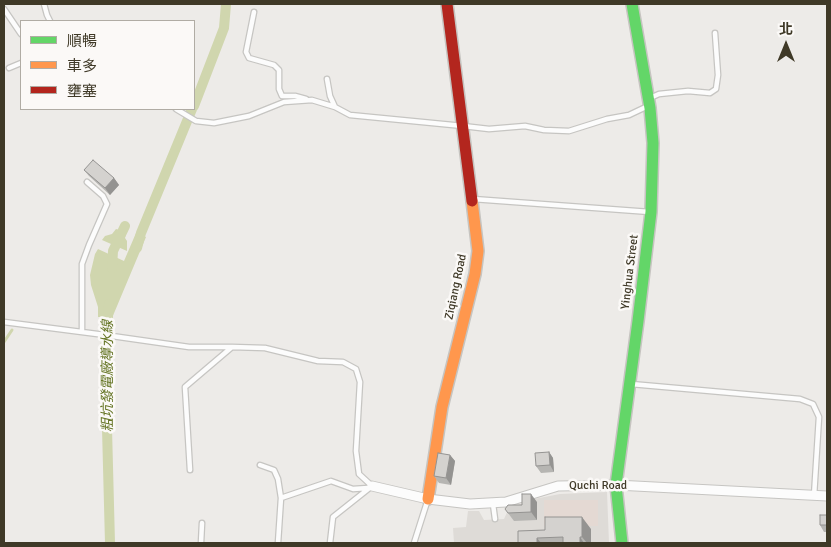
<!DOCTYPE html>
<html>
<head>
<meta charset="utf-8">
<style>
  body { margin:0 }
  #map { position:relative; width:831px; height:547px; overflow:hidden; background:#edebe8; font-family:Signika,"Noto Sans TC",sans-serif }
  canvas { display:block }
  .frame { position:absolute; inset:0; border:5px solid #3f3927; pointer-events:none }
  .legend { position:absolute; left:20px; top:20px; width:175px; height:90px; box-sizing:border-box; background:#fbf9f7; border:1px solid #b0aca4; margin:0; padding:6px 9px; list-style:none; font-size:15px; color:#3f3927 }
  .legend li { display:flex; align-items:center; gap:10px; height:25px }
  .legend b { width:25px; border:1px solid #b0aca4 }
  .north { position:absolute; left:761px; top:20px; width:50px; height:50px; -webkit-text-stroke:4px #fbf9f7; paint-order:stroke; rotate:0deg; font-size:14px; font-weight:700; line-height:20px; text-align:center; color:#3f3927 }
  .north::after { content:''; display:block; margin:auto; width:18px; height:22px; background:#3f3927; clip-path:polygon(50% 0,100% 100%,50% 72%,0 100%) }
</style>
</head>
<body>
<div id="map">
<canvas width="831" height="547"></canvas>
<div class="frame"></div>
<ul class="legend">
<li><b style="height:6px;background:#63d668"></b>順暢</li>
<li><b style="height:6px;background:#ff974d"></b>車多</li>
<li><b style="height:6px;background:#b3261e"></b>壅塞</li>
</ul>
<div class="north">北</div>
</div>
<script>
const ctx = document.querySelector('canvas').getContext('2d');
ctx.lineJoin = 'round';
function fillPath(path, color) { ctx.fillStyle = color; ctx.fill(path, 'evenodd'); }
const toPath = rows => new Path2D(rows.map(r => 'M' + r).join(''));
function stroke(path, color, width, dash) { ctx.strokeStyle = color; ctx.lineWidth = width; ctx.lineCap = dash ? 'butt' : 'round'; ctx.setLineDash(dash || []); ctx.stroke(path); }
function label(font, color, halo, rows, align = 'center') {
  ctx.font = font + ' Signika,"Noto Sans TC",sans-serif'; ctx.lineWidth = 5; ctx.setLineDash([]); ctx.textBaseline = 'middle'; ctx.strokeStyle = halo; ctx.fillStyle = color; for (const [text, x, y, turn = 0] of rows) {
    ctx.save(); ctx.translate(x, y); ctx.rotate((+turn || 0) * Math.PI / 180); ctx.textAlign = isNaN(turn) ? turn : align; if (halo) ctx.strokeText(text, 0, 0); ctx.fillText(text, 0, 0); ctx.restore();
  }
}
fillPath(toPath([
  [607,492,609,543,454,543,453,528,466,527,468,511,479,511,484,520,504,519,509,508,534,499,560,494]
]), '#dedbd7');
fillPath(toPath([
  [544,500,598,500,598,526,544,526]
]), '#e4d9d3');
fillPath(toPath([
  [116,229,126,232,125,238,127,241,127,251,102,240,105,236,112,234],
  [136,233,146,237,112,318,98,317,98,307,91,285,90,275,95,254,98,249,124,261]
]), '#d0d6ae');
stroke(toPath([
  [4,342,12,330]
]), '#d0d6ae', 3);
stroke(toPath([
  [194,106,224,28,226,4],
  [137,248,141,233,192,109],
  [112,268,113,251,125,226],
  [109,304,105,352,110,543]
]), '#d0d6ae', 10);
const lane = toPath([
  [44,4,47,15,50,21],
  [4,9,21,34],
  [254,12,246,52,249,58,274,65,279,70,279,89,282,96,295,96,306,99],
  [9,68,21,63],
  [327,79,330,96,335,107,350,115,463,126,489,129,525,126,544,130,569,131,607,119,629,115,648,106],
  [650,98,659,94,688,91,710,93,716,89,718,75,715,33],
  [176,109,196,121,214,123,249,116,284,102,312,100,335,107],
  [473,199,650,212],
  [4,322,105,335,189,347,232,347],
  [82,332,82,264,89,245,107,204,103,196,87,182],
  [631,384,800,399,813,404,819,417,814,496],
  [260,465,274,470,278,479,281,498],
  [190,470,185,387,232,347,265,348,318,361,343,362,356,369,360,382,356,451,359,474,372,486,333,517,330,543],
  [493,504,495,519],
  [201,543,202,523],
  [278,543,281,498,331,481,353,489,368,488],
  [414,543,428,499]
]);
const street = toPath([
  [372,486,428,499,470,504,506,502,558,486,616,485,827,496]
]);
const fast = toPath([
  [622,543,616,485,638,321,651,212,653,143,650,108,632,4]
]);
const slow = toPath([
  [428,499,442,407,475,274,478,251,472,201]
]);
const jam = toPath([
  [447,4,472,201]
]);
stroke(lane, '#c6c5c2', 7);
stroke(street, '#c6c5c2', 11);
stroke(fast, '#c6c4c0', 14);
stroke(slow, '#c6c4c0', 14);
stroke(jam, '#c6c4c0', 14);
stroke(lane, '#fcfcfc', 4.5);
stroke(street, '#fcfcfc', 9);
stroke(fast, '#63d668', 11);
stroke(slow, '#ff974d', 11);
stroke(jam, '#b3261e', 11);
fillPath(toPath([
  [84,170,114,178,119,185,110,195,89,176],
  [549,452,553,458,554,472,541,473,536,466],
  [450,455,455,461,451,485,439,483,434,476],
  [537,502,537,520,514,521,505,509],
  [827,515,827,532,824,532,820,525],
  [591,529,591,543,518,543,545,530]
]), '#b6b5b2');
fillPath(toPath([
  [114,178,119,185,110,195,105,188],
  [549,452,553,458,554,472,550,465],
  [450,455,455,461,451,485,446,478],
  [531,494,537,502,537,520,531,512],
  [582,517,591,529,591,543,587,543,582,537],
  [580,537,584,543,580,543],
  [537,538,541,543,537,543]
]), '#949391');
const building = toPath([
  [93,160,114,178,105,188,84,170,93,160],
  [549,452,550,465,536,466,535,453,549,452],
  [438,453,450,455,446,478,434,476,438,453],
  [522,494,531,494,531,512,508,513,505,509,508,505,522,505,522,494],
  [820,515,827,515,827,525,820,525,820,515],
  [545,517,582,517,582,537,580,537,580,543,563,543,563,537,537,538,537,543,518,543,518,531,545,530,545,517]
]);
fillPath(building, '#d4d2cf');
stroke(building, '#949391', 1);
label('12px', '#3f3927', '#fbf9f7', [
  ["Yinghua Street",630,272,-83],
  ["Ziqiang Road",456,287,-78],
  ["Quchi Road",598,486]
]);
label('italic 14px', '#667626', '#fbf9f7', [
  ["粗坑發電廠導水線",108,376,-90]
]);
</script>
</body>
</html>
